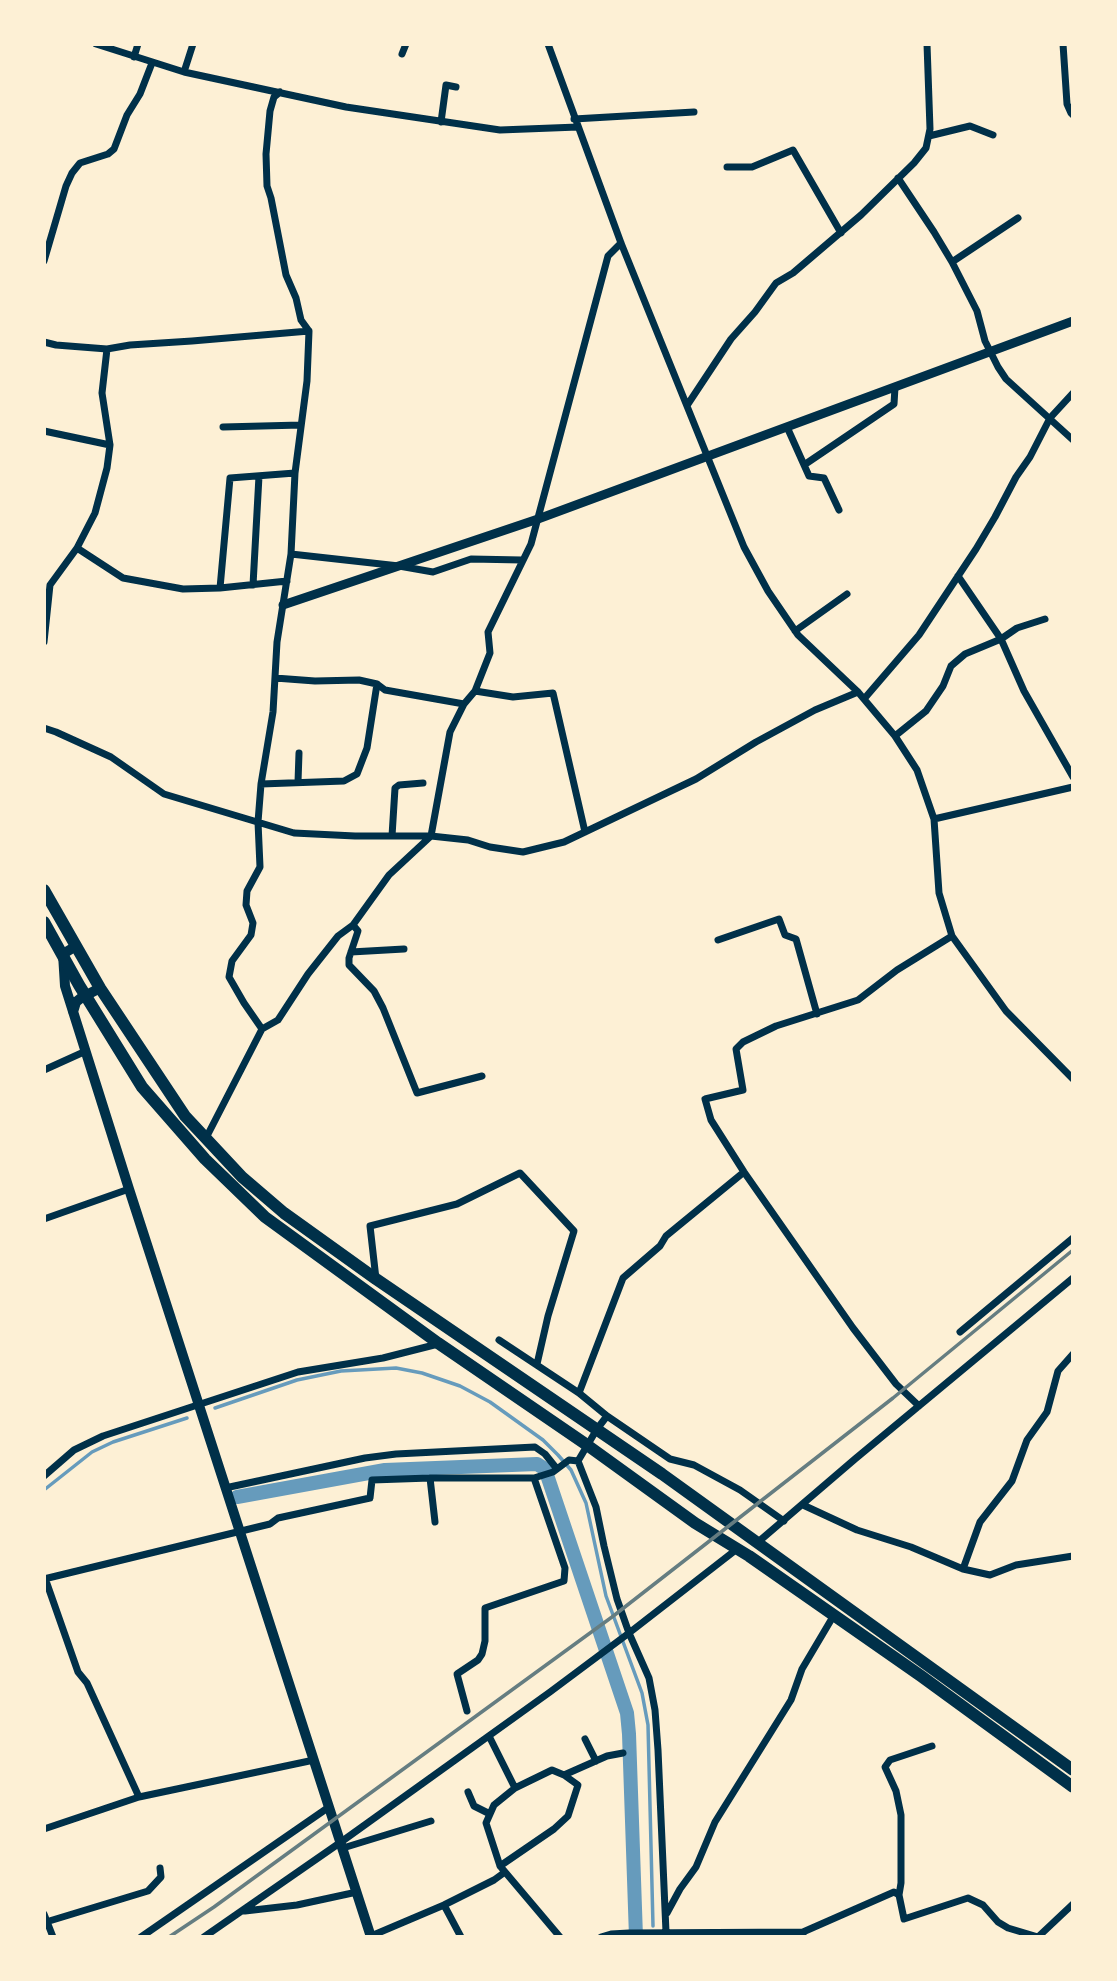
<!DOCTYPE html>
<html>
<head>
<meta charset="utf-8">
<style>
  body { margin:0 }
  #map { position:relative; width:1117px; height:1981px; overflow:hidden; background:#fdf0d5; font-family:Figtree,sans-serif }
  canvas { display:block }
  .frame { position:absolute; inset:0; border:46px solid #fdf0d5; pointer-events:none }
</style>
</head>
<body>
<div id="map">
<canvas width="1117" height="1981"></canvas>
<div class="frame"></div>
</div>
<script>
const ctx = document.querySelector('canvas').getContext('2d');
ctx.lineJoin = 'round';
const toPath = rows => new Path2D(rows.map(r => 'M' + r).join(''));
function stroke(path, color, width, dash) { ctx.strokeStyle = color; ctx.lineWidth = width; ctx.lineCap = dash ? 'butt' : 'round'; ctx.setLineDash(dash || []); ctx.stroke(path); }
stroke(toPath([
  [215,1408,297,1380,341,1371,396,1368,422,1373,460,1386,490,1402,543,1440,558,1455,571,1470,586,1503,606,1596,642,1693,648,1725,653,1926],
  [44,1490,92,1452,113,1442,187,1418]
]), '#669bbc', 3.5);
stroke(toPath([
  [237,1497,385,1470,537,1464,545,1469,627,1713,629,1734,636,1937]
]), '#669bbc', 14);
stroke(toPath([
  [96,44,184,72,346,107,500,130,578,127],
  [548,44,621,243,744,547,768,591,798,635,858,692,895,736,917,770,934,819,939,893,952,936,1006,1011,1073,1079],
  [1063,44,1067,104,1071,113,1073,115],
  [402,54,406,44],
  [134,57,138,44],
  [184,72,193,44],
  [574,119,694,112],
  [441,122,446,85,456,87],
  [929,136,970,126,993,135],
  [727,167,752,167,793,150,841,233],
  [898,178,934,232,952,262,977,311,985,341,998,367,1006,379,1073,440],
  [44,261,66,186,72,173,80,163,108,154,114,149,127,115,140,94,152,63],
  [952,262,1018,218],
  [44,342,56,345,107,349,130,345,192,341,309,331],
  [688,404,731,339,755,312,776,283,793,273,861,215,914,163,926,148,930,129,927,44],
  [223,427,301,425],
  [787,427,809,476,824,478,839,510],
  [44,431,110,445],
  [804,465,894,404,895,387],
  [77,548,123,578,183,589,220,588],
  [291,554,399,566,433,572,471,559,522,560],
  [958,576,1001,639,1024,691,1073,777],
  [287,581,220,588,230,478,295,473],
  [253,585,259,476],
  [795,631,847,594],
  [44,642,50,585,77,548,95,513,107,468,110,445,102,393,107,349],
  [275,678,315,681,359,680,377,684,385,690,464,704],
  [475,691,513,697,553,693,585,832],
  [864,699,919,635,976,549,995,517,1016,477,1030,457,1050,418,1073,393],
  [44,728,56,732,111,757,164,794,294,833,355,836,431,836,468,840,490,847,523,852,564,842,696,779,756,742,815,710,858,692],
  [895,736,926,711,943,686,951,666,965,654,1001,639,1017,628,1045,619],
  [298,782,299,753],
  [261,784,344,781,357,774,367,748,377,684],
  [934,819,1073,787],
  [392,836,395,788,399,785,423,783],
  [353,925,358,931,349,958,349,965,374,991,383,1008,417,1093,482,1076],
  [718,940,779,919,785,935,796,939,817,1014],
  [351,952,404,949],
  [262,1029,244,1003,229,977,232,961,251,935,253,923,246,905,247,891,260,867,258,822,261,784,273,712,277,642,291,554,295,473,307,381,309,331,301,320,296,298,286,275,271,198,267,186,266,154,270,111,274,97,280,92],
  [44,1070,86,1051],
  [206,1138,262,1029,278,1020,308,974,338,936,353,925,389,875,431,836,450,732,464,704,475,691,490,653,488,632,531,544,608,256,621,243],
  [44,1219,129,1189],
  [376,1279,370,1226,457,1204,520,1173,574,1231,548,1316,537,1364],
  [960,1332,1073,1238],
  [499,1340,579,1393,607,1416],
  [579,1393,623,1278,660,1246,666,1236,744,1172],
  [919,1406,896,1384,853,1328,744,1172,711,1120,705,1099,743,1090,736,1049,743,1042,776,1026,858,1000,897,970,952,936],
  [44,1476,74,1450,103,1436,298,1372,383,1358,438,1344],
  [225,1488,365,1458,396,1454,535,1447,545,1454,557,1469],
  [803,1505,857,1530,911,1547,963,1569,980,1522,1012,1481,1027,1440,1047,1412,1058,1371,1073,1354],
  [435,1522,430,1478,534,1478],
  [757,1543,855,1459,1073,1278],
  [963,1569,990,1575,1016,1565,1073,1556],
  [45,1578,78,1672,87,1683,139,1797],
  [44,1579,270,1524,278,1518,370,1498,372,1480,430,1478],
  [467,1711,457,1674,478,1660,482,1654,485,1641,485,1608,564,1581,565,1568,534,1478,553,1472,569,1460,578,1461],
  [489,1736,515,1788],
  [585,1739,596,1761],
  [468,1792,474,1806,490,1814],
  [44,1829,139,1797,314,1760],
  [343,1848,431,1821],
  [500,1866,486,1823,494,1805,515,1788,552,1770,564,1775],
  [899,1895,901,1883,901,1815,896,1791,885,1767,890,1760,932,1746],
  [444,1905,461,1937],
  [245,1911,297,1905,357,1892],
  [667,1913,680,1889,696,1867,715,1822,791,1700,802,1669,834,1615],
  [44,1914,53,1937],
  [46,1922,148,1891,161,1877,160,1868],
  [666,1932,658,1750,655,1710,649,1678,629,1633,617,1599,604,1546,596,1507,578,1461,597,1429,607,1416,670,1459,694,1465,740,1490,784,1521],
  [371,1936,444,1905,494,1880,505,1872],
  [141,1937,329,1807],
  [204,1937,341,1842,550,1692,629,1633,737,1549],
  [560,1937,500,1866,554,1829,568,1816,578,1785,564,1775,607,1756,623,1753],
  [601,1937,611,1934,629,1933,803,1932],
  [803,1937,803,1932,894,1892,899,1895,904,1919,968,1898,983,1905,998,1922,1008,1928,1038,1937],
  [1038,1937,1073,1904]
]), '#003049', 7);
stroke(toPath([
  [283,605,538,519,1073,321]
]), '#003049', 9);
stroke(toPath([
  [76,946,63,954,65,986,129,1189,371,1937],
  [73,1012,76,1002,81,998,100,988]
]), '#003049', 10);
stroke(toPath([
  [44,890,100,988,185,1116,242,1177,284,1213,376,1279,662,1474,1073,1770],
  [44,922,79,985,142,1087,205,1159,265,1217,438,1343,587,1445,695,1523,749,1556,921,1676,1073,1787]
]), '#003049', 12);
stroke(toPath([
  [169,1937,214,1907,612,1617,893,1398,1073,1250]
]), '#657d81', 3.5);
</script>
</body>
</html>
